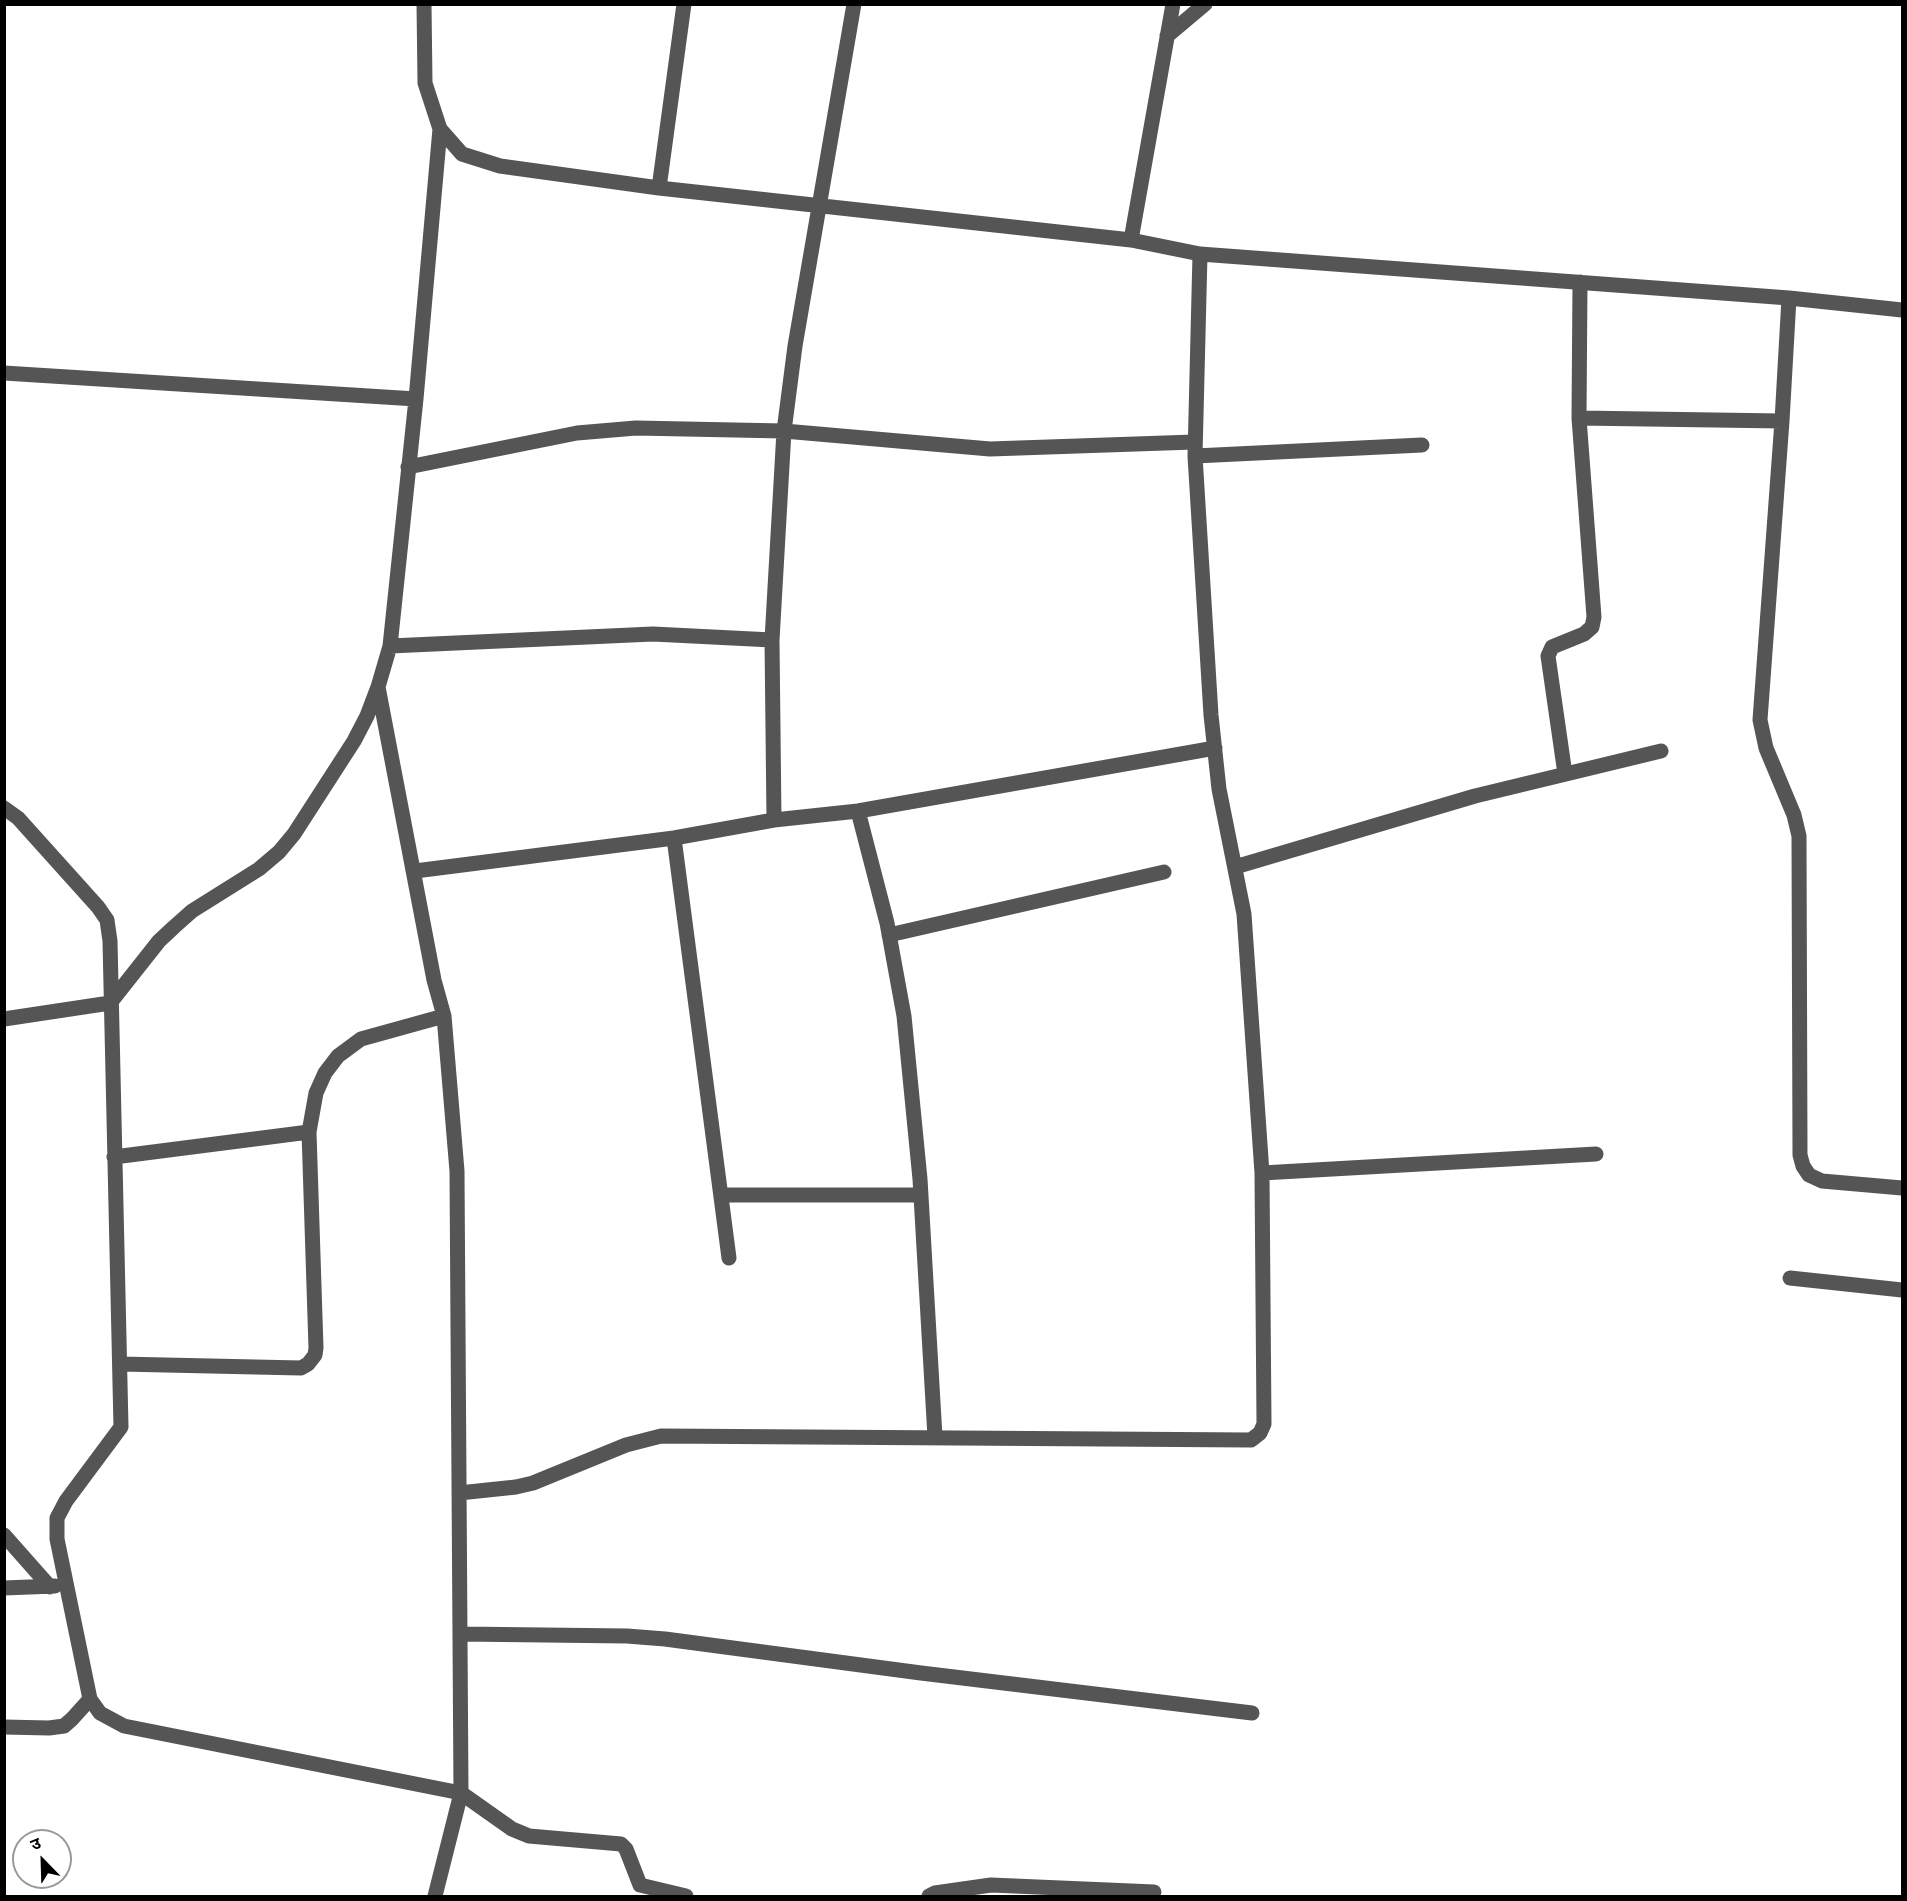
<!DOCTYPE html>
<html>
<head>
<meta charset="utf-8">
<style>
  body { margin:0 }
  #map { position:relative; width:1907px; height:1901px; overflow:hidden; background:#fff; font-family:"Fira Sans","Noto Sans Devanagari",sans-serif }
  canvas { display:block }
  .frame { position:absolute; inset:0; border:6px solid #000; pointer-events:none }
  .north { position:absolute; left:12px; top:1829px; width:60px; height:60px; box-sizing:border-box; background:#fff; border:2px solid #999; border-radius:50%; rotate:337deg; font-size:16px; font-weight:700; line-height:24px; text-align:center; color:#000 }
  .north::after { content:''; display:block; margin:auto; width:21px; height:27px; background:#000; clip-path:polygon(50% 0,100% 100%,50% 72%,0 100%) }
</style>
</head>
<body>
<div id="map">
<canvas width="1907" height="1901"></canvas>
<div class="frame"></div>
<div class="north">उ</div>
</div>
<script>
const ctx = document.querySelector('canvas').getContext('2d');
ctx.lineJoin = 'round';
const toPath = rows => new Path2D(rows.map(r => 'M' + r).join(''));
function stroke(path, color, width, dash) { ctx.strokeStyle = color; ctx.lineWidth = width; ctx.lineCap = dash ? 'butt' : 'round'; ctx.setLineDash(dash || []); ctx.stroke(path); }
stroke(toPath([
  [424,4,425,83,440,129,462,154,500,166,659,188,1131,240,1200,254,1789,298,1902,310],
  [1167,36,1205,4],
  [659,188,684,4],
  [1131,240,1173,4],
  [1789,298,1782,421,1760,720,1766,748,1794,815,1799,836,1800,1155,1803,1166,1809,1175,1822,1181,1902,1188],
  [4,373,416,399],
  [1579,418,1782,421],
  [1195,456,1422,445],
  [408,467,577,433,636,428,784,431,990,449,1194,442],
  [390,646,653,634,772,640],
  [378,687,434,980,444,1016,457,1171,461,1793,435,1896],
  [1565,774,1548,656,1552,647,1584,634,1592,627,1594,617,1579,418,1580,282],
  [4,808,18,818,98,907,107,920,110,941,121,1427,66,1501,57,1518,57,1539,90,1699,100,1713,124,1726,461,1793,512,1829,529,1836,621,1844,626,1849,640,1885,686,1896],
  [858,811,887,923,904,1016,920,1179,935,1437],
  [774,820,772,640,784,431,795,346,854,4],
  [674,838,729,1258],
  [1235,867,1475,796,1661,751],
  [415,871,674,838,774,820,858,811,1215,748],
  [889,935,1164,872],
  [4,1019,110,1003,159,941,174,927,192,911,259,869,279,852,294,834,354,741,367,716,378,687,390,646,416,399,440,129],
  [114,1157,309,1132],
  [1262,1173,1596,1154],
  [721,1195,920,1195],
  [1790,1278,1902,1290],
  [120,1364,301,1368,308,1364,315,1355,316,1348,309,1132,316,1093,325,1073,338,1056,361,1039,444,1016],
  [459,1493,516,1487,533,1483,626,1445,661,1436,1251,1440,1260,1433,1264,1424,1262,1173,1244,914,1219,789,1211,715,1195,456,1200,254],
  [4,1535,50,1587],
  [4,1588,55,1586],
  [461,1634,627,1636,665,1639,921,1673,1252,1713],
  [4,1727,49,1728,64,1726,72,1719,90,1699],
  [929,1896,935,1893,991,1885,1154,1892]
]), '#555', 15);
</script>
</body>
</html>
